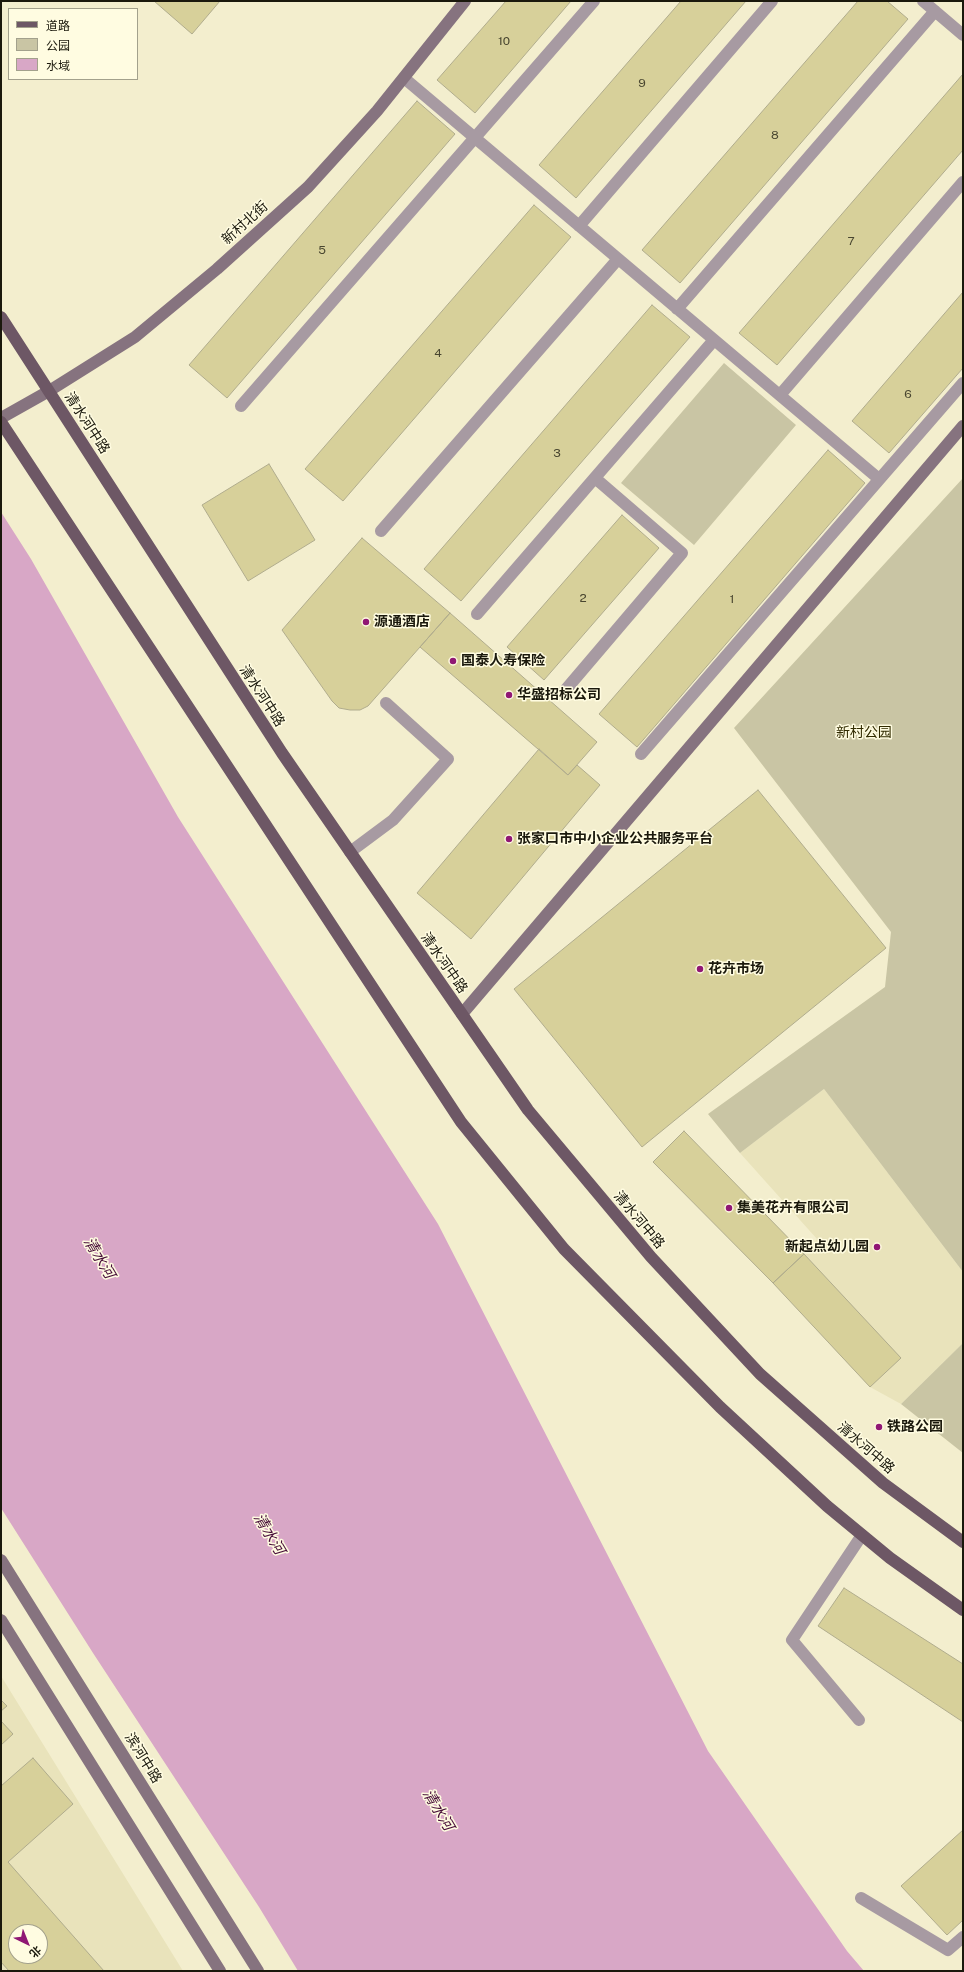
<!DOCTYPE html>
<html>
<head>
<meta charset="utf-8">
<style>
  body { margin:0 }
  #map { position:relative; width:964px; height:1972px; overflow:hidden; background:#f3eece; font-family:"Public Sans","Noto Sans SC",sans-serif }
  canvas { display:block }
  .frame { position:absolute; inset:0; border:2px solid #1a180c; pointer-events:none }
  .legend { position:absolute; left:8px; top:8px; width:130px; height:72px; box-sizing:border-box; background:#fffce1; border:1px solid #a3a18c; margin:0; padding:5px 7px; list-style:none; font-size:12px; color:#1a180c }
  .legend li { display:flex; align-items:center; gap:8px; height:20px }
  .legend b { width:20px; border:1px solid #a3a18c }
  .north { position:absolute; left:8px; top:1924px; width:40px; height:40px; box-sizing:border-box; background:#fffce1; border:1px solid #a3a18c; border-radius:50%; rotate:137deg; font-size:11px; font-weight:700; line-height:16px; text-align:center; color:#1a180c }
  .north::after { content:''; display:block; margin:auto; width:14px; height:18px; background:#901774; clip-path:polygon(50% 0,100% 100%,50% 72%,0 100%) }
</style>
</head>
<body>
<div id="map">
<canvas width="964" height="1972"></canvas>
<div class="frame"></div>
<ul class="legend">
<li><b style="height:5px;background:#6d5765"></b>道路</li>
<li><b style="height:11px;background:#c9c5a4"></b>公园</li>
<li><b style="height:11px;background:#d8a7c6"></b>水域</li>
</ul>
<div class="north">北</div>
</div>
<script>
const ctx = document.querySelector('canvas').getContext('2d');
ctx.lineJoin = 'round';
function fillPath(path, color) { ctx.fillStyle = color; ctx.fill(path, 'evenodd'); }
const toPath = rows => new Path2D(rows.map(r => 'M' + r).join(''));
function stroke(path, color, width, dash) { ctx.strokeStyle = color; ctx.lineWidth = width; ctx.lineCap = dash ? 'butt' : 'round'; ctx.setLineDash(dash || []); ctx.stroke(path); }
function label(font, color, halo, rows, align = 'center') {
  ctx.font = font + ' "Public Sans","Noto Sans SC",sans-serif'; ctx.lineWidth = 3; ctx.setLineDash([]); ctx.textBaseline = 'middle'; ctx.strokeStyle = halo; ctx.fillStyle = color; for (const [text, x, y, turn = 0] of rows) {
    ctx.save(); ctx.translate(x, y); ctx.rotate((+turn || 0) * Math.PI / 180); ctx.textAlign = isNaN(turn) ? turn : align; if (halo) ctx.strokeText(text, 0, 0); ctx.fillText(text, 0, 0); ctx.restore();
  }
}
fillPath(toPath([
  [824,1089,963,1272,963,1343,901,1404,870,1387,773,1283,804,1254,817,1239,740,1153],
  [1,1676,183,1971,1,1971],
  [16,1932,40,1932,40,1956,16,1956]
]), '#e9e3bb');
fillPath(toPath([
  [724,363,796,425,694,545,621,483],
  [963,478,963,1272,824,1089,740,1153,708,1114,885,987,891,932,734,728],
  [963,1343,963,1453,901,1404]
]), '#c9c5a4');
fillPath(toPath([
  [1,512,31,559,178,817,438,1224,708,1751,847,1951,864,1971,298,1971,259,1907,93,1653,1,1508]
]), '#d8a7c6');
const building = toPath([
  [154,1,220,1,192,34,154,1],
  [506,1,571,1,475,113,437,80,506,1],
  [681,1,746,1,576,198,539,165,681,1],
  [858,1,887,1,908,19,680,283,642,250,858,1],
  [963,74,963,150,777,365,739,333,963,74],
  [417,101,455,134,227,398,189,365,417,101],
  [534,205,571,237,343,501,305,469,534,205],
  [963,292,963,368,889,453,852,421,963,292],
  [652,305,690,337,461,601,424,569,652,305],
  [828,450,865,483,637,747,599,714,828,450],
  [269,464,315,540,248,581,202,505,269,464],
  [622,515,659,548,544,680,507,647,622,515],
  [362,538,450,613,368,706,360,710,350,710,339,708,332,701,282,630,362,538],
  [450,613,597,742,568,775,420,647,450,613],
  [539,749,568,775,577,765,600,785,471,939,417,893,539,749],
  [758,790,886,948,642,1147,514,989,758,790],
  [684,1131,804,1254,773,1283,653,1162,684,1131],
  [804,1254,901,1358,870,1387,773,1283,804,1254],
  [844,1588,963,1664,963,1722,818,1626,844,1588],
  [1,1700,7,1706,1,1711,1,1700],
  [1,1721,13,1734,1,1745,1,1721],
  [33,1758,73,1804,8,1862,104,1971,9,1971,1,1962,1,1786,33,1758],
  [16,1932,40,1932,40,1956,16,1956,16,1932],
  [963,1830,963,1920,947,1935,901,1886,963,1830]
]);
fillPath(building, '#d7d09a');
stroke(building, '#b0ac8d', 1);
stroke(toPath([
  [923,1,963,35],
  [404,78,879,479],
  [579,226,772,1],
  [677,309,935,11],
  [780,395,963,182],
  [241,406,594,1],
  [381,531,618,259],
  [477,614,714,340],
  [562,694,682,553,595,478],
  [641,754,963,383],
  [350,852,393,820,448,759,386,703],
  [859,1720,792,1640,862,1535],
  [861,1898,948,1950,963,1937]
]), '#a79aa2', 12);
stroke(toPath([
  [1,418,49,391,135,337,217,269,308,187,377,111,465,1],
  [462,1014,963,426],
  [1,1560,258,1971],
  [1,1620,220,1971]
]), '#86737f', 12);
stroke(toPath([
  [1,317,282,753,528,1110,651,1257,760,1374,883,1483,963,1542],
  [1,422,461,1122,564,1249,720,1407,827,1506,890,1558,963,1610]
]), '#6d5765', 12);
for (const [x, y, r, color] of [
  [366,622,4,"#901774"],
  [453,661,4,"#901774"],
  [509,695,4,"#901774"],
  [509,839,4,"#901774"],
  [700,969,4,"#901774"],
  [729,1208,4,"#901774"],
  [877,1247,4,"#901774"],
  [879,1427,4,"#901774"]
]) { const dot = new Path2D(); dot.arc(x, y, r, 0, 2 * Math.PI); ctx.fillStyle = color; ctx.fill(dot); stroke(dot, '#fffce1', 1.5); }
label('12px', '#494630', null, [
  ["10",504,41],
  ["9",642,83],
  ["8",775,135],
  ["7",851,241],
  ["5",322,250],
  ["4",438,353],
  ["6",908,394],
  ["3",557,453],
  ["2",583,598],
  ["1",732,599]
]);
label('14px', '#1a180c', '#fffce1', [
  ["新村北街",245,223,-42],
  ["清水河中路",87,423,57],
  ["清水河中路",262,696,57],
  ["清水河中路",444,963,55],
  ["清水河中路",639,1220,50],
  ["清水河中路",866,1448,41],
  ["滨河中路",143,1758,58]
]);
label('bold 14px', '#1a180c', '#fffce1', [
  ["源通酒店",374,622],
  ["国泰人寿保险",461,661],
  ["华盛招标公司",517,695],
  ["张家口市中小企业公共服务平台",517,839],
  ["花卉市场",708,969],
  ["集美花卉有限公司",737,1208],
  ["新起点幼儿园",869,1247,"right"],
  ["铁路公园",887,1427]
], 'left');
label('14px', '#312b00', '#fffce1', [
  ["新村公园",864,733]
]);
label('italic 15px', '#480e39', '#fffce1', [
  ["清水河",99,1258,59],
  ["清水河",269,1534,59],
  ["清水河",438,1810,59]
]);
</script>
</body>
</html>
